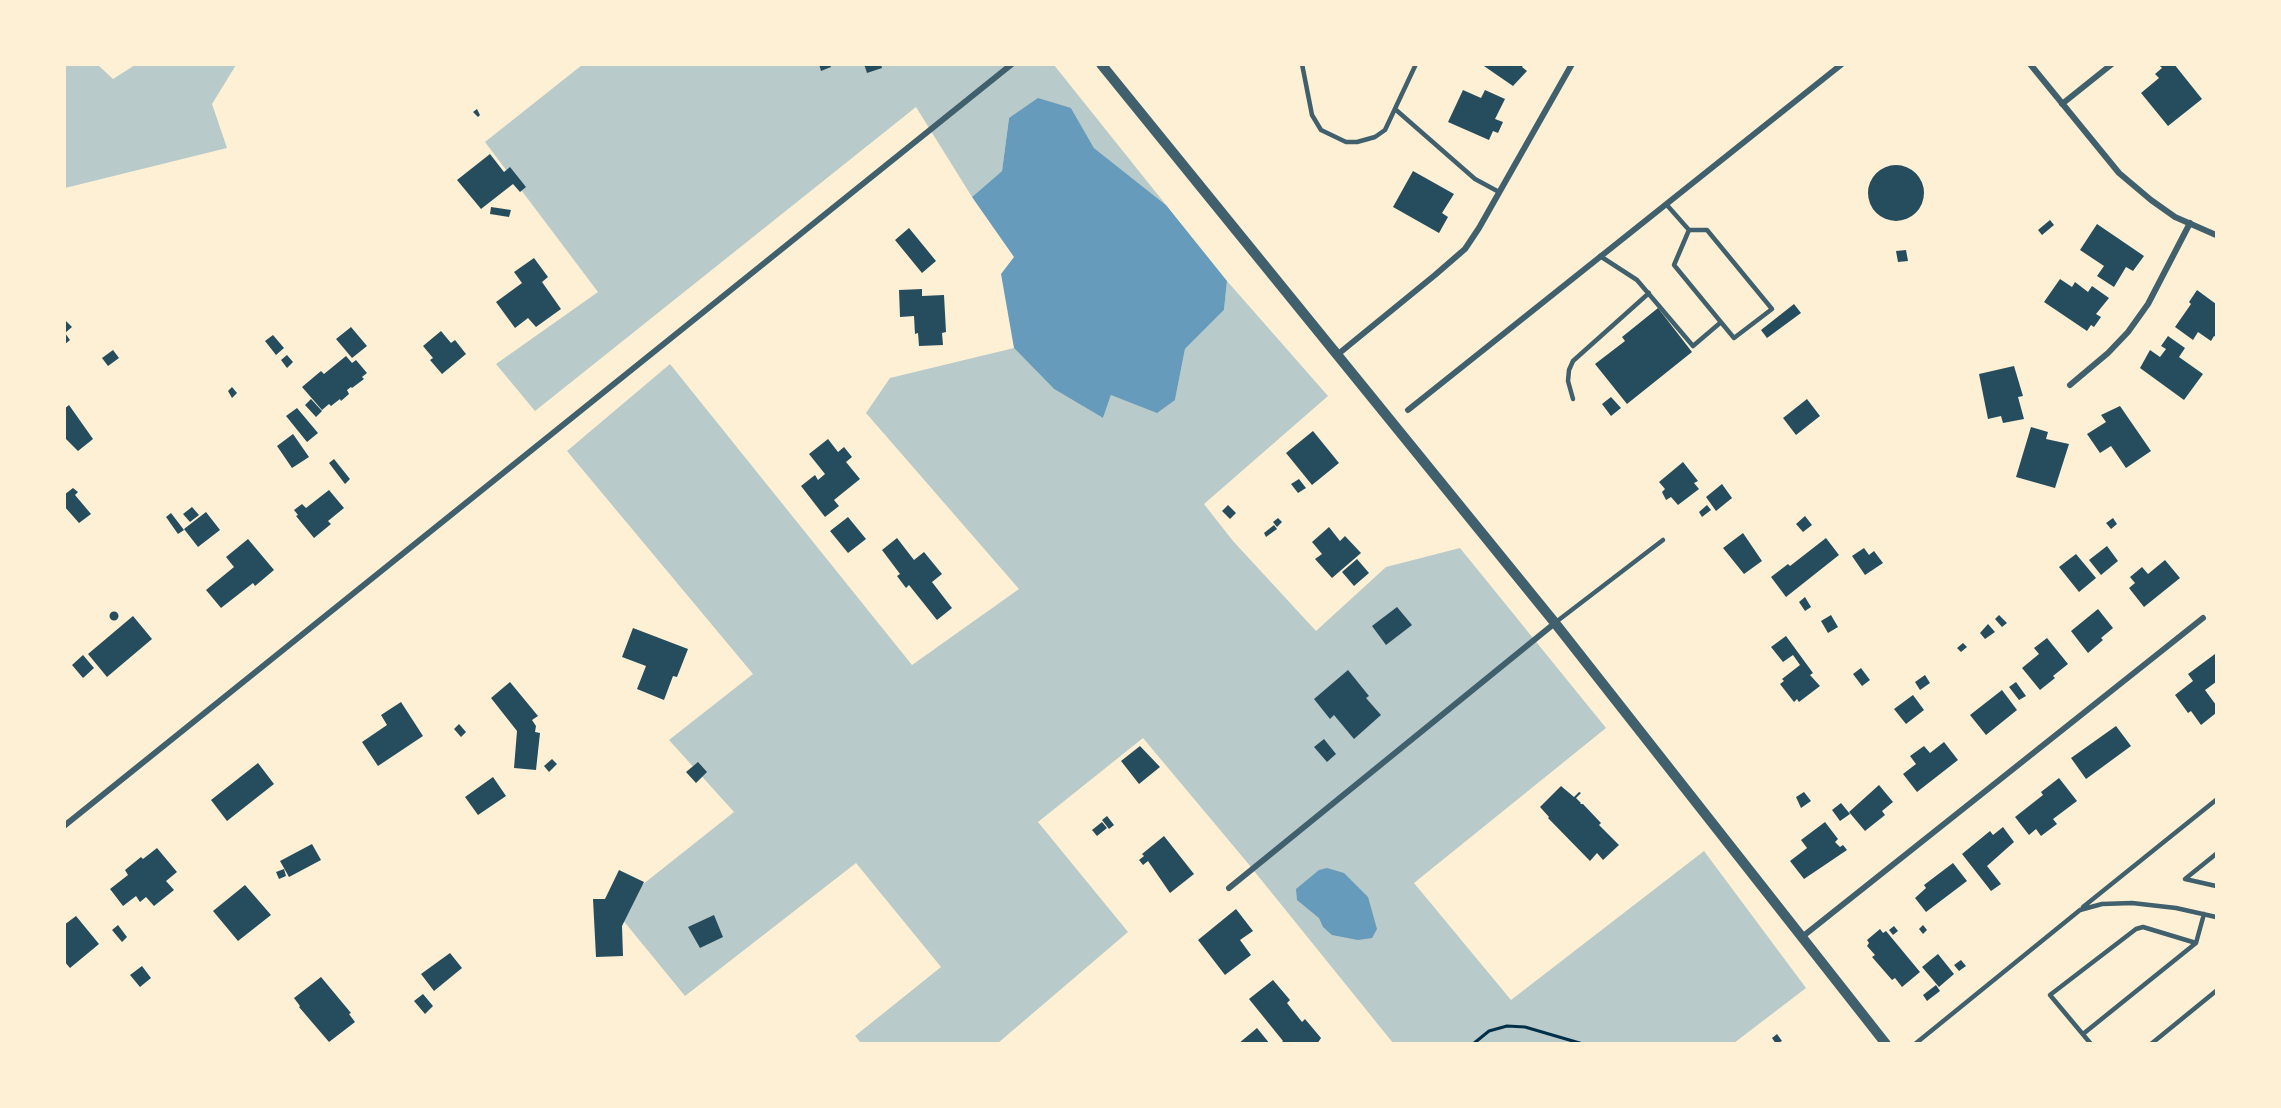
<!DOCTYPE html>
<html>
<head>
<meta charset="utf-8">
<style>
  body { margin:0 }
  #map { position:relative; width:2281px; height:1108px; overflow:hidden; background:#fdf0d5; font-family:Commissioner,sans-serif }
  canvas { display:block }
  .frame { position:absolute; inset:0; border:66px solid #fdf0d5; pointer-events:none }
</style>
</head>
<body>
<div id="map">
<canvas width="2281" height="1108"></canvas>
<div class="frame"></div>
</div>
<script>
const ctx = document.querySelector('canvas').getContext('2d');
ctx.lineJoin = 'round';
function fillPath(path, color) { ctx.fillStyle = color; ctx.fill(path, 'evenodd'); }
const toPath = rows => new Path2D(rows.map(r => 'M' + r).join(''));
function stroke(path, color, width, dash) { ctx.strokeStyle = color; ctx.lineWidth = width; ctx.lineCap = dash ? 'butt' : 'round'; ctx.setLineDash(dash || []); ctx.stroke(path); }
fillPath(toPath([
  [64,65,98,65,113,79,135,65,236,65,212,104,227,148,65,188],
  [582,65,1054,65,1166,205,1094,148,1071,108,1009,118,1002,171,972,197,916,107,535,411,496,364,598,292,485,142],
  [1227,281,1328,396,1204,504,1233,541,1316,631,1386,567,1460,548,1606,728,1414,883,1511,1000,1704,851,1806,988,1734,1043,1393,1043,1246,861,1143,738,1038,822,1128,932,998,1043,861,1043,855,1036,941,967,856,863,685,996,613,908,734,812,669,740,753,674,567,451,670,364,912,665,1019,589,866,413,890,378,1014,348,1054,389,1103,418,1111,395,1175,400,1185,349,1224,310]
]), '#b9caca');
fillPath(toPath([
  [1038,98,1071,108,1094,148,1166,205,1227,281,1224,310,1185,349,1175,400,1157,413,1111,395,1103,418,1054,389,1014,348,1001,274,1014,257,972,197,1002,171,1009,118],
  [1327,868,1344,873,1368,897,1377,929,1372,938,1358,940,1332,935,1323,927,1319,918,1297,900,1296,889,1319,870]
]), '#669bbc');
fillPath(toPath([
  [819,64,830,64,831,67,821,71],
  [864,64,881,64,882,68,867,73],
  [1481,64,1524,64,1522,67,1527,71,1513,86],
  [2163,64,2174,64,2202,99,2168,126,2141,93,2159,78,2155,74,2162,68,2160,66],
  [1463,90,1481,98,1485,90,1505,99,1495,119,1503,122,1498,133,1493,131,1489,140,1448,122],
  [477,109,480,115,478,117,473,112],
  [490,154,504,172,510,167,526,187,520,192,513,184,481,209,457,180],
  '1868 193a28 28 0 1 1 56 0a28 28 0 1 1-56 0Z',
  [1413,171,1454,194,1442,213,1448,217,1439,233,1393,207],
  [491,207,511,210,509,217,490,214],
  [2050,220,2054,225,2042,235,2038,230],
  [2097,224,2144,256,2133,271,2126,267,2114,287,2097,276,2104,266,2080,250],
  [909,228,936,261,922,273,895,240],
  [1906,250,1908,261,1898,262,1896,251],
  [534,258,548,277,542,282,561,309,536,327,528,318,515,328,496,302,522,283,514,272],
  [2060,279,2072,287,2075,282,2088,292,2092,286,2109,298,2096,314,2101,317,2094,327,2091,325,2087,331,2044,302],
  [922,289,922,296,944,295,946,332,942,333,943,345,919,346,918,333,915,334,914,316,900,317,899,290],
  [2197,290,2216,304,2216,337,2214,336,2211,341,2198,332,2193,340,2175,327,2191,304,2189,302],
  [1794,304,1801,313,1767,338,1761,330],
  [1658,308,1692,352,1627,404,1595,364,1625,341,1622,337],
  [64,319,72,327,65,333,70,340,64,345],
  [351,327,367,346,352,358,336,339],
  [441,331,451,343,455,340,466,354,442,374,430,360,433,358,423,346],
  [273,335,284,348,276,355,265,341],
  [2168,336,2185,348,2179,357,2203,374,2184,400,2140,368,2150,350,2160,357,2166,349,2161,346],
  [113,350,119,358,108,366,102,358],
  [287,355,293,362,287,368,281,360],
  [346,356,352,363,356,360,367,373,362,377,364,379,352,388,351,387,347,390,349,394,341,401,340,399,331,406,329,404,322,410,302,387,321,371,324,374],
  [2014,366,2023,396,2018,397,2024,419,2003,423,2001,416,1988,419,1979,374],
  [232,387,237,393,232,398,228,391],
  [1611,397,1621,408,1611,416,1602,404],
  [311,399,322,411,316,417,305,405],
  [1807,399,1820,416,1796,435,1783,418],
  [69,405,93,439,78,451,64,437,64,409],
  [2120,406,2151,451,2126,468,2111,446,2100,453,2087,434,2106,422,2101,415],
  [297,408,318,433,307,442,286,416],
  [2031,427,2048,432,2046,439,2069,444,2055,488,2016,477],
  [1313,431,1339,463,1312,485,1286,453],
  [293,434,309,457,292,468,277,446],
  [828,439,838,452,844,447,852,457,846,462,860,479,834,500,839,506,825,517,801,486,815,475,818,480,825,474,809,454],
  [334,459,350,479,345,484,329,463],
  [1683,462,1698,481,1694,483,1699,489,1678,505,1671,497,1666,500,1662,492,1665,489,1659,482],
  [1299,479,1306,488,1298,493,1291,484],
  [1722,484,1732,498,1716,511,1706,497],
  [73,488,78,492,75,495,91,514,79,523,64,506,64,495],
  [329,490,344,508,328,521,331,524,314,538,296,516,298,515,294,510,302,504,306,508],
  [1228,505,1236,513,1230,519,1222,511],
  [1707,505,1711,510,1702,517,1699,512],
  [192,507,199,515,190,522,183,514],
  [206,512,220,530,198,547,184,529],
  [171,513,184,530,178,534,166,517],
  [1805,516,1812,525,1803,532,1796,524],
  [848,517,866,539,848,553,830,531],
  [1278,518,1282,522,1277,527,1273,522],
  [2113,518,2117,524,2111,529,2106,523],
  [1274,525,1277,529,1266,537,1264,533],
  [1329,527,1340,541,1345,536,1361,553,1332,578,1315,559,1322,554,1312,542],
  [1743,533,1762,561,1744,574,1723,548],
  [897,538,914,560,924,552,942,574,932,582,952,608,937,620,909,585,906,588,897,576,900,574,882,550],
  [1826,538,1839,555,1786,597,1771,577,1788,564,1790,566],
  [248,539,274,570,255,586,253,583,221,608,206,590,234,567,226,557],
  [2107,546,2118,561,2101,575,2089,560],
  [1864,548,1869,555,1874,551,1883,563,1865,575,1852,556],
  [2076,554,2096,578,2079,592,2059,567],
  [1357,559,1369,573,1354,586,1342,572],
  [2165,560,2180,578,2144,607,2129,588,2135,583,2130,577,2142,567,2148,574],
  [1805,597,1811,607,1805,611,1799,602],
  [1397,607,1412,625,1386,645,1372,626],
  [2098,609,2113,628,2101,638,2103,640,2088,653,2071,631],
  '109.5 616a4.5 4.5 0 1 1 9 0a4.5 4.5 0 1 1-9 0Z',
  [1831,615,1838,627,1828,633,1821,621],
  [1999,615,2007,623,2002,627,1995,619],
  [133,616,152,639,107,677,88,654],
  [1988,624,1995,632,1985,639,1980,633],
  [633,628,688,649,677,677,673,676,664,700,637,689,646,666,622,657],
  [1786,636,1813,673,1810,675,1820,686,1799,702,1797,699,1794,702,1780,684,1784,681,1782,679,1800,665,1793,655,1783,662,1771,647],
  [2047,638,2068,664,2053,676,2055,678,2040,690,2022,668,2039,654,2034,648],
  [1963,643,1967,647,1961,652,1957,648],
  [2215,654,2216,682,2205,690,2216,705,2216,713,2201,725,2191,711,2188,713,2175,695,2193,681,2188,674],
  [83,655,94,668,83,678,72,665],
  [1861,668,1870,680,1862,686,1853,674],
  [1348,670,1369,696,1366,698,1381,715,1354,739,1334,715,1330,719,1314,699],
  [1925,675,1930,683,1920,690,1915,682],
  [510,682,538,716,532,720,536,726,535,732,540,733,536,770,514,768,517,731,491,698],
  [2016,682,2026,696,2019,700,2009,687],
  [2002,690,2017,710,1986,735,1970,715],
  [1913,695,1924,710,1906,724,1894,709],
  [401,702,423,736,378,766,362,742,387,725,381,715],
  [459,724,466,732,461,737,454,729],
  [2116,726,2131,746,2086,779,2071,758],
  [1324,739,1336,754,1327,762,1314,747],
  [1944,742,1958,760,1917,792,1903,774,1916,764,1910,756,1924,746,1930,753],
  [1140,746,1160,767,1139,784,1121,761],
  [552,759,557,764,549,772,544,766],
  [698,762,707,772,696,783,686,772],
  [258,763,274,784,227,821,211,800],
  [493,777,506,796,478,815,465,797],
  [2059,778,2077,801,2053,819,2057,824,2041,836,2036,829,2029,835,2015,817,2043,795,2041,792],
  [1879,785,1893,802,1882,811,1885,815,1865,831,1849,812],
  [1561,786,1574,797,1579,792,1581,793,1576,798,1581,803,1580,804,1583,804,1601,823,1599,825,1619,845,1603,860,1597,853,1590,861,1548,818,1549,817,1540,807],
  [1804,792,1811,801,1801,808,1796,797],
  [1841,803,1850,814,1840,821,1832,810],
  [1107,816,1114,825,1109,829,1102,820],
  [1102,822,1107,828,1097,836,1092,830],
  [1825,822,1838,839,1835,842,1840,847,1843,845,1847,850,1804,879,1790,861,1807,848,1801,840],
  [2003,827,2014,842,1987,866,2001,884,1991,891,1962,854,1990,831,1993,835],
  [1164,836,1194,874,1170,893,1148,861,1143,865,1139,860,1144,856,1142,854],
  [312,844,321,860,289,877,280,861],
  [157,848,177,872,166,881,174,890,154,906,146,897,140,902,136,896,123,906,110,889,128,875,125,870,141,857,143,859],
  [1953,863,1967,881,1926,912,1915,898,1926,888,1924,885],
  [284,869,286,876,279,879,276,872],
  [619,870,644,882,622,926,623,956,596,957,593,899,605,899],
  [245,885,271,915,238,941,213,911],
  [1236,909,1253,931,1240,940,1251,955,1225,975,1198,940],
  [714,915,723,937,700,948,688,927],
  [76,916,99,944,70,968,64,961,64,925],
  [118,925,127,937,122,942,112,930],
  [1923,925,1927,930,1923,934,1919,929],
  [1894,926,1898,931,1893,935,1889,930],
  [1880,929,1883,933,1886,931,1920,972,1902,987,1895,978,1892,980,1872,957,1875,955,1867,946,1869,943,1867,940],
  [450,953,462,968,434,991,421,974],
  [1938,954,1954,974,1939,987,1922,967],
  [1961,960,1966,966,1959,971,1954,965],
  [142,966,151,978,140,987,130,975],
  [321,977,351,1013,349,1014,355,1022,329,1042,299,1007,300,1006,294,998],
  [1273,980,1290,1000,1287,1003,1302,1022,1305,1019,1321,1038,1317,1044,1280,1044,1283,1041,1249,999],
  [1936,985,1940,991,1927,1001,1923,995],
  [423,994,433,1006,425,1014,414,1001],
  [1257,1028,1270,1044,1238,1044],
  [1777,1034,1782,1041,1776,1044,1772,1038]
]), '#264d5e');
stroke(toPath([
  [1473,1044,1489,1031,1507,1026,1525,1027,1583,1044]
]), '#003049', 3);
stroke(toPath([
  [1302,64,1312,115,1321,130,1346,142,1357,142,1375,137,1385,130,1416,64],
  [1395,109,1475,179,1499,192],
  [1666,204,1689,230,1674,265,1734,338,1772,309,1707,230,1689,230],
  [1600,256,1637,280,1693,346,1720,323],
  [1573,399,1568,381,1569,370,1573,361,1649,293],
  [1556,622,1663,540],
  [2216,854,2185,879,2216,886],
  [2083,907,2216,800],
  [2083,1034,2196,943,2204,914],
  [1915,1044,2080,910,2102,904,2132,903,2176,908,2216,917],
  [2091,1044,2050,995,2136,929,2143,927,2196,943],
  [2151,1044,2216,991]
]), '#3f606c', 4.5);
stroke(toPath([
  [2030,64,2119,173,2151,200,2175,217,2216,235],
  [2062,104,2112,64],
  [1337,355,1435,275,1465,249,1479,228,1572,64],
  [2070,385,2108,353,2128,332,2148,304,2190,223],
  [1408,410,1842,64],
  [64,826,1012,64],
  [1229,888,1555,623],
  [1802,937,2203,618]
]), '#3f606c', 6);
stroke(toPath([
  [1101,64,1555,623,1886,1044]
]), '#3f606c', 10);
</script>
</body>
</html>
